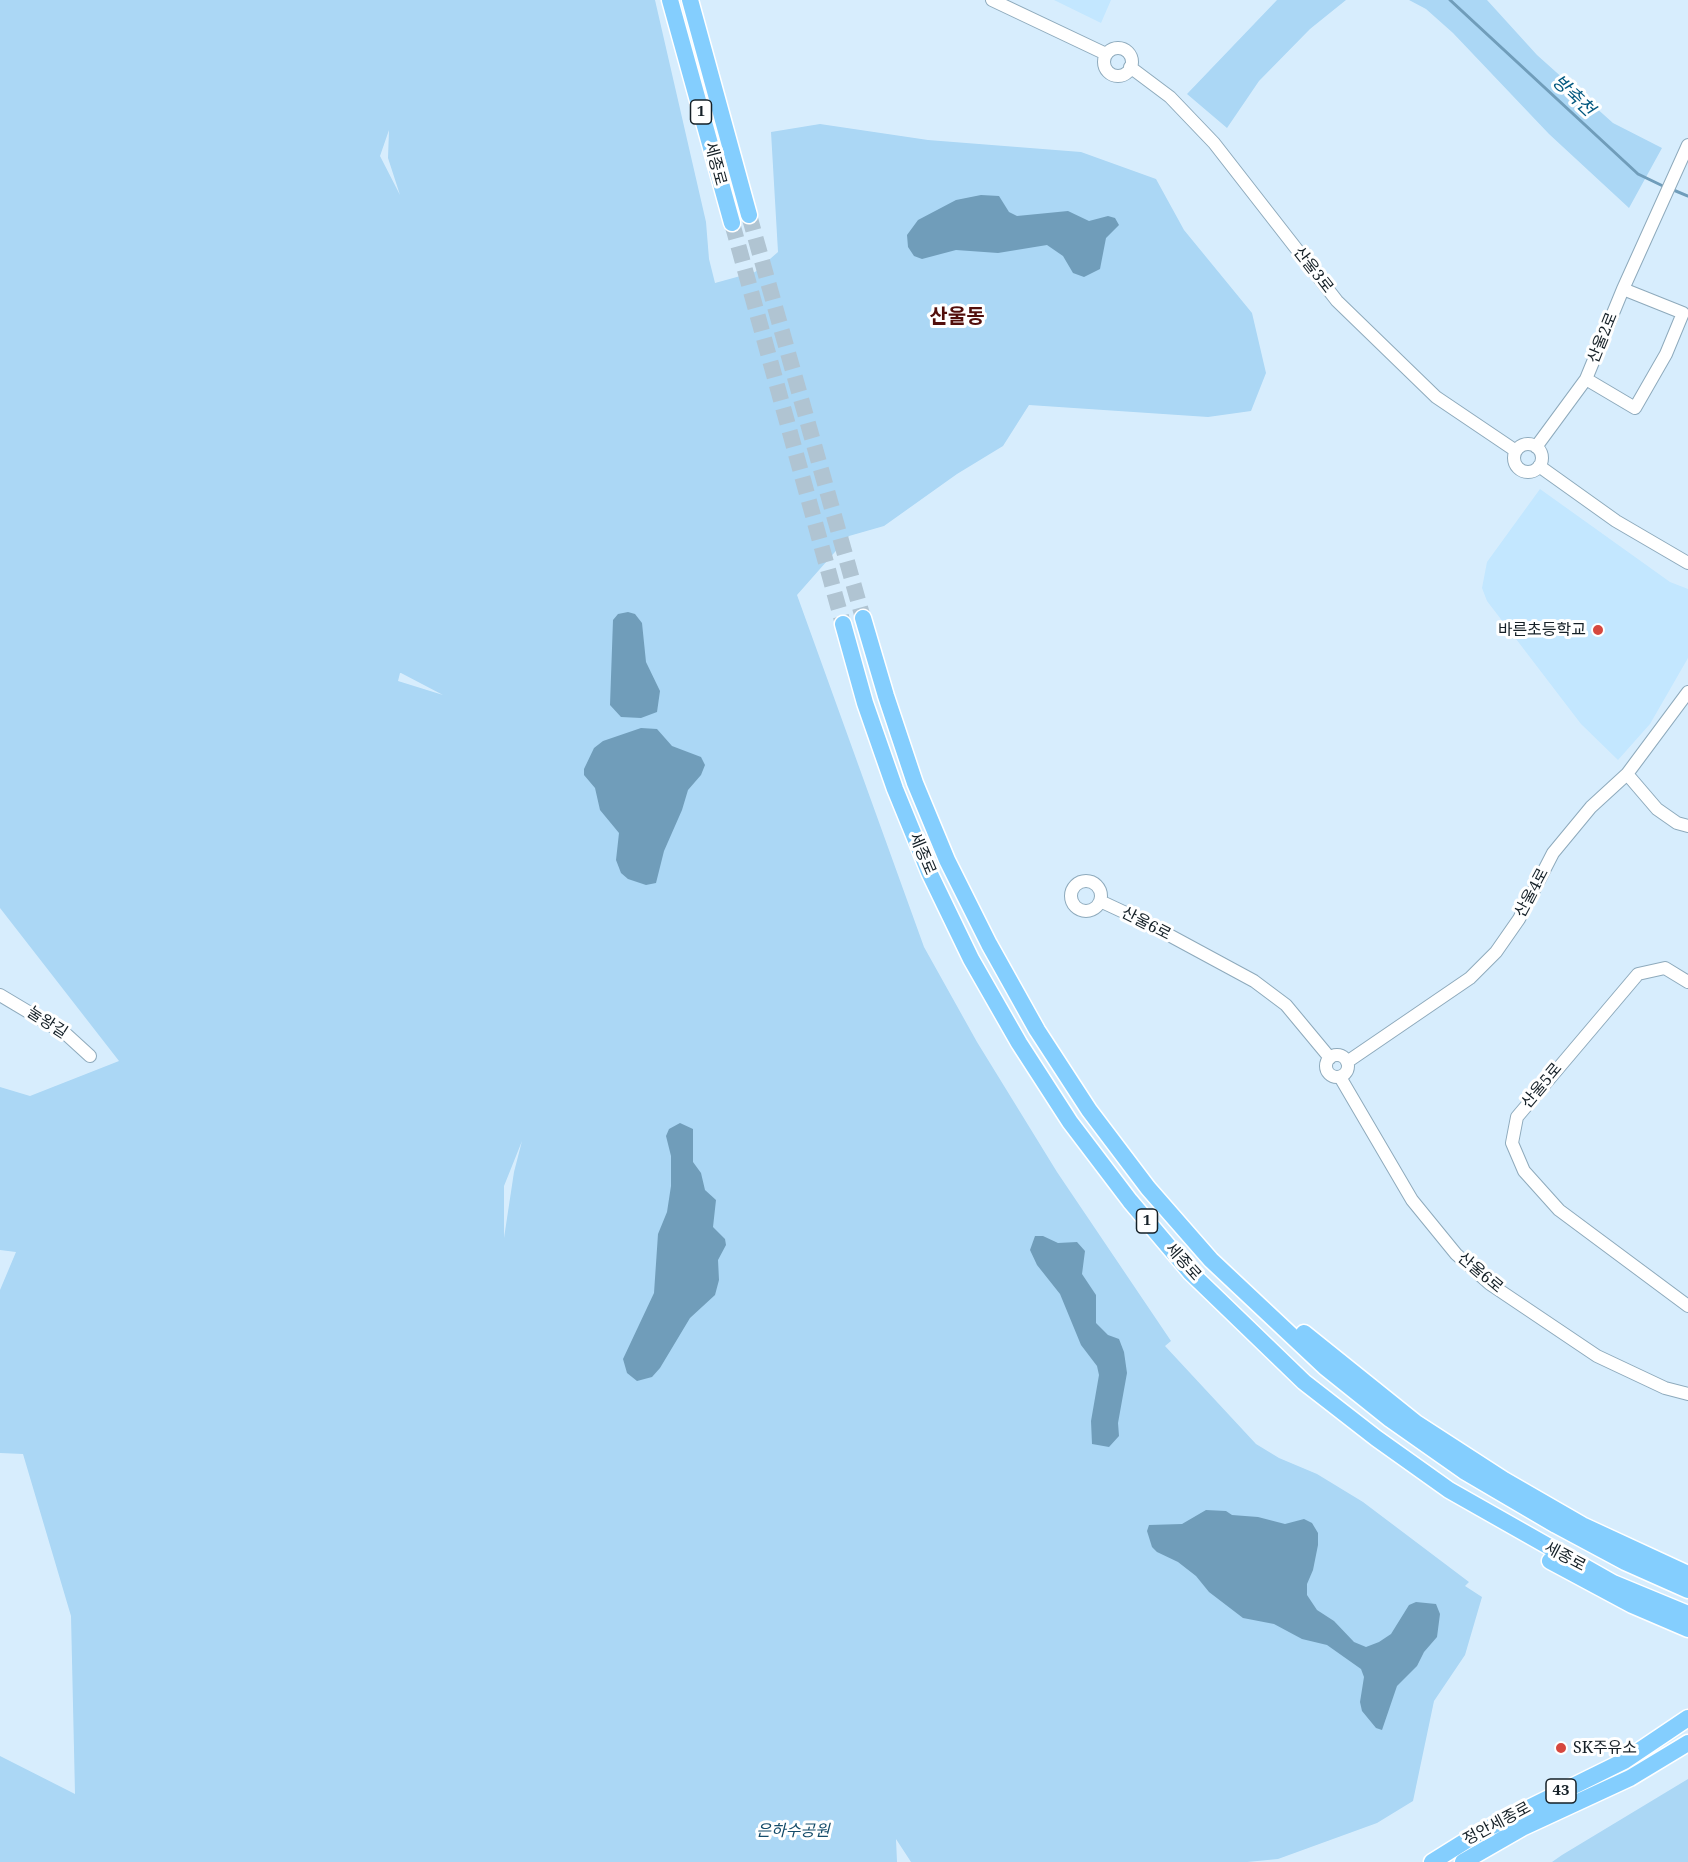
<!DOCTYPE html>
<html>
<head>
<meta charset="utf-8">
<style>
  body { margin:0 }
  canvas { display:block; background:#d7edfd }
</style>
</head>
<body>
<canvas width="1688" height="1862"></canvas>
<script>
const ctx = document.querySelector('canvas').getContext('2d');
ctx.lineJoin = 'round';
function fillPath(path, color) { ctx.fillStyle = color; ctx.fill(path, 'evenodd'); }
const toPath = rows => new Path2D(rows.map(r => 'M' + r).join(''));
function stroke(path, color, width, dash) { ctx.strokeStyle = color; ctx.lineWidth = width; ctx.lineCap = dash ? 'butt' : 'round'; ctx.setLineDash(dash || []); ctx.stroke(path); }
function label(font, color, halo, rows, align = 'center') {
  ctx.font = font + ' "Noto Serif","Noto Sans KR",serif'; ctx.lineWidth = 6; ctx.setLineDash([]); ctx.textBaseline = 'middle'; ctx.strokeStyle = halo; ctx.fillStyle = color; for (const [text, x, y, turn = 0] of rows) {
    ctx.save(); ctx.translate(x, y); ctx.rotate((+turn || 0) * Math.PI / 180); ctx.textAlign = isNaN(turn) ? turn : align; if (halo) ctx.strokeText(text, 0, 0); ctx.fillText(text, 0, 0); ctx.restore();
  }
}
fillPath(toPath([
  [1054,0,1111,0,1101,23],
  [1540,489,1670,582,1688,589,1688,658,1650,724,1618,760,1581,724,1487,601,1482,588,1487,562]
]), '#c3e7ff');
fillPath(toPath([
  [0,0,655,0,706,222,709,259,715,283,755,272,778,252,771,132,820,124,928,140,1081,152,1156,179,1184,230,1252,313,1266,373,1251,411,1208,417,1029,405,1003,446,957,474,884,526,849,536,797,595,924,947,977,1042,1057,1172,1171,1341,1165,1346,1256,1444,1279,1458,1317,1474,1363,1502,1469,1582,1465,1586,1482,1597,1465,1655,1434,1701,1413,1801,1377,1823,1278,1859,1247,1862,911,1862,896,1839,897,1862,0,1862,0,1756,75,1794,71,1616,23,1454,0,1453,0,1290,16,1252,0,1250,0,1087,30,1096,119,1061,0,908],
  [389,130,388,158,400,195,380,156],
  [400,673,401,673,443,695,398,681],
  [522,1141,514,1172,504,1238,504,1186],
  [1277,0,1346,0,1310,29,1259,81,1227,128,1187,94],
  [1409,0,1487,0,1537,55,1613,123,1662,148,1629,208,1549,134,1453,33,1426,9],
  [1688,1779,1688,1862,1552,1862,1562,1855]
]), '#abd7f5');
fillPath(toPath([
  [981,195,999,196,1009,212,1017,216,1068,211,1089,221,1108,216,1115,218,1119,225,1106,238,1100,269,1084,277,1073,273,1063,256,1047,245,998,253,956,250,922,259,914,256,908,247,907,235,918,220,956,200],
  [628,612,635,614,642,623,646,662,660,691,657,712,641,718,621,717,610,705,613,620,618,614],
  [641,728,657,729,672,746,701,757,705,765,701,775,688,790,682,810,664,851,656,883,646,885,628,879,621,873,616,860,619,833,600,810,595,788,584,775,584,769,594,748,603,741],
  [680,1123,693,1129,693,1162,701,1173,705,1190,716,1200,713,1227,725,1239,726,1245,718,1260,719,1280,715,1295,690,1318,660,1368,652,1377,637,1381,627,1373,623,1359,654,1293,658,1234,667,1212,671,1186,671,1156,666,1136,669,1129],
  [1035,1236,1043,1236,1058,1243,1077,1242,1085,1251,1082,1274,1096,1295,1096,1323,1108,1335,1119,1339,1124,1352,1127,1373,1118,1423,1119,1436,1109,1447,1092,1444,1091,1421,1099,1375,1097,1366,1081,1345,1060,1294,1037,1265,1030,1250],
  [1206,1510,1226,1511,1232,1515,1258,1517,1285,1524,1304,1519,1312,1523,1318,1533,1318,1545,1313,1570,1307,1584,1307,1595,1317,1610,1334,1621,1354,1642,1366,1647,1379,1642,1391,1634,1409,1605,1416,1602,1436,1604,1440,1614,1437,1637,1424,1652,1417,1666,1397,1686,1382,1730,1376,1728,1362,1711,1360,1702,1364,1677,1361,1669,1327,1645,1302,1639,1274,1624,1243,1618,1209,1592,1196,1576,1178,1562,1157,1552,1152,1547,1147,1531,1149,1525,1182,1524]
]), '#709dba');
stroke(toPath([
  [1450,0,1638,174,1665,187],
  [1671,189,1688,196]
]), '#709dba', 3);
stroke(toPath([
  [749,215,863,618],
  [732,223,843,624]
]), '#b0c4d2', 16, [16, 8]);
const minor = toPath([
  [992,0,1106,54],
  '1104 62a14 14 0 1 1 28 0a14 14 0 1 1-28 0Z',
  [1130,67,1170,97,1214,143,1337,301,1436,397,1516,451],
  [1586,379,1635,408,1666,354,1683,313,1623,289],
  '1514 458a14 14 0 1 1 28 0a14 14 0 1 1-28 0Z',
  [1536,447,1586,379,1623,289,1688,145],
  [1539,466,1616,521,1688,563],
  [1627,774,1657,809,1677,823,1688,826],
  '1071 896a15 15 0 1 1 30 0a15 15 0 1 1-30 0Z',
  [1100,901,1143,921,1254,981,1286,1005,1330,1058],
  [1688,982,1665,968,1638,974,1517,1117,1512,1143,1524,1171,1559,1210,1688,1306],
  [0,995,67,1035,90,1056],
  '1326 1066a11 11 0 1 1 22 0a11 11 0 1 1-22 0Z',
  [1347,1062,1470,978,1496,952,1519,919,1553,853,1591,807,1627,774,1688,692],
  [1340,1077,1412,1200,1456,1254,1490,1284,1597,1356,1665,1388,1688,1394]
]);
const highway = toPath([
  [670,0,732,223],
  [690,0,749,215],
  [863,618,886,696,915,783,947,860,989,944,1037,1030,1089,1110,1148,1188,1211,1260,1325,1367,1390,1419,1464,1471,1556,1525,1625,1562,1688,1590],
  [843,624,865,703,895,789,929,872,971,959,1019,1043,1070,1122,1130,1201,1191,1273,1304,1382,1376,1438,1449,1490,1613,1583,1688,1614],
  [1304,1333,1416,1423,1504,1480,1582,1525,1688,1574],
  [1550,1561,1632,1605,1688,1629],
  [1432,1862,1480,1832,1624,1761,1688,1718],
  [1463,1862,1522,1828,1630,1778,1688,1743]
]);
stroke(minor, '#8eaabc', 14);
stroke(highway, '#fff', 19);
stroke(minor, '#fff', 12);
stroke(highway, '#84cefe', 16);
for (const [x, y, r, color] of [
  [1598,630,6,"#d6483f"],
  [1561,1748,6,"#d6483f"]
]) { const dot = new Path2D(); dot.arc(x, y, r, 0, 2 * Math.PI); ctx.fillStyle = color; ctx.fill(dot); stroke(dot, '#fff', 2); }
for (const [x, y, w] of [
  [701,112,21],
  [1147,1221,21],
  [1561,1791,30]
]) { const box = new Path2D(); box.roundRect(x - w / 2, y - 12, w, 24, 4.5); ctx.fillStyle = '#fff'; ctx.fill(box); stroke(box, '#152027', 1.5); }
label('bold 15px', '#152027', null, [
  ["1",701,112],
  ["1",1147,1221],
  ["43",1561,1791]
]);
label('16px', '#152027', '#fff', [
  ["세종로",715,164,75],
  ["산울3로",1313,270,52],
  ["산울2로",1603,338,-68],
  ["세종로",922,854,67],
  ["산울4로",1532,893,-62],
  ["산울6로",1146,924,27],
  ["눌왕길",47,1023,33],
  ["산울5로",1542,1086,-50],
  ["세종로",1183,1262,48],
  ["산울6로",1480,1273,40],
  ["세종로",1565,1557,28],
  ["정안세종로",1497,1824,-28]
]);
label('16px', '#152027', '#fff', [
  ["바른초등학교",1586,630],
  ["SK주유소",1573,1748,"left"]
], 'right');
label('italic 16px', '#144c6a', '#fff', [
  ["은하수공원",793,1831]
]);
label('italic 18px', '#02587f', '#fff', [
  ["방축천",1573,96,43]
]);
label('bold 20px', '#520e0b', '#fff', [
  ["산울동",957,317]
]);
</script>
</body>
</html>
